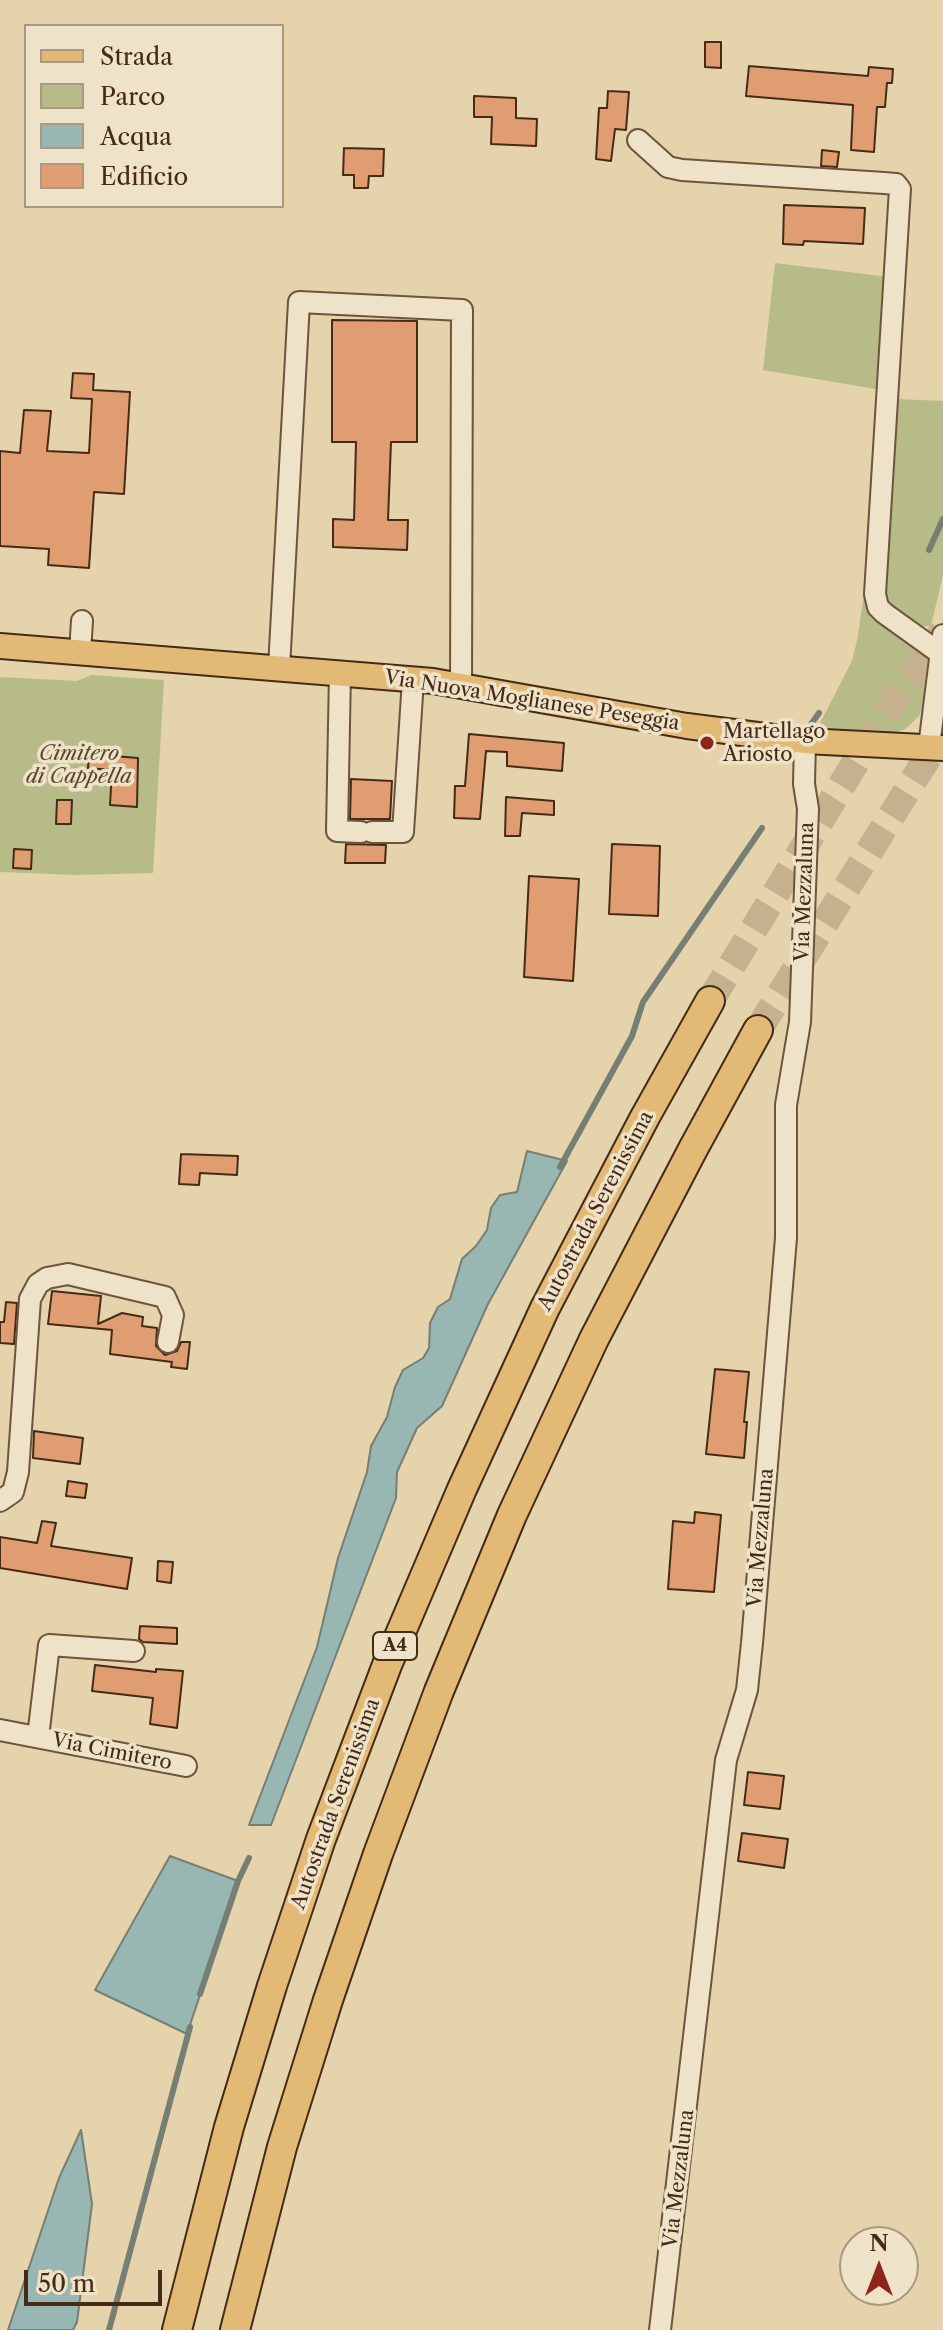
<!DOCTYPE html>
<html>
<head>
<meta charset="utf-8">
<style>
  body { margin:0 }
  #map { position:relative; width:943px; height:2330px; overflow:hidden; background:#e5d3ab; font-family:"Libre Caslon Text",serif }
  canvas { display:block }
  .legend { position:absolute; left:24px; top:24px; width:260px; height:184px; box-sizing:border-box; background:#eee2c8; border:2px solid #aa9882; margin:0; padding:10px 14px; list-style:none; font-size:24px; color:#452a18 }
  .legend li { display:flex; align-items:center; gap:16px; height:40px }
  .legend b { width:40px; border:2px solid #aa9882 }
  .north { position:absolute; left:839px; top:2226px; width:80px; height:80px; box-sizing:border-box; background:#eee2c8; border:2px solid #aa9882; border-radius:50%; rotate:0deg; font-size:22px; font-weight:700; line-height:32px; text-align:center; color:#452a18 }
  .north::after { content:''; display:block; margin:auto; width:28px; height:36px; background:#8f2418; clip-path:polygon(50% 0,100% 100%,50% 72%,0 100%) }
  .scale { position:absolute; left:24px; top:2270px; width:138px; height:36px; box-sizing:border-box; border:4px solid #452a18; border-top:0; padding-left:10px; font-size:24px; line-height:28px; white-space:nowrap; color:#452a18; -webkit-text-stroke:6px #eee2c8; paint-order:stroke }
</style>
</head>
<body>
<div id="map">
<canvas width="943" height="2330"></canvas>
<ul class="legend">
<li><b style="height:10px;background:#e2ba76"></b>Strada</li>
<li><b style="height:22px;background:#b7bb87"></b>Parco</li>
<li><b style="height:22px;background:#98b6b2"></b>Acqua</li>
<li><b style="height:22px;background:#df9d71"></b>Edificio</li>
</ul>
<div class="north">N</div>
<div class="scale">50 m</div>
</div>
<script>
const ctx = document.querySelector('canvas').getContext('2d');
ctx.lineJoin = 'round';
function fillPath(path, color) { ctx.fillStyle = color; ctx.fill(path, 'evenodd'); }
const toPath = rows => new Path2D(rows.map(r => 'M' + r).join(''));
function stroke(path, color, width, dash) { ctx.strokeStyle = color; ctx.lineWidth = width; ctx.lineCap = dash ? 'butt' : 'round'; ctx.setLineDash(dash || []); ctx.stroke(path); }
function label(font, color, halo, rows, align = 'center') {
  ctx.font = font + ' "Libre Caslon Text",serif'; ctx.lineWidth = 7; ctx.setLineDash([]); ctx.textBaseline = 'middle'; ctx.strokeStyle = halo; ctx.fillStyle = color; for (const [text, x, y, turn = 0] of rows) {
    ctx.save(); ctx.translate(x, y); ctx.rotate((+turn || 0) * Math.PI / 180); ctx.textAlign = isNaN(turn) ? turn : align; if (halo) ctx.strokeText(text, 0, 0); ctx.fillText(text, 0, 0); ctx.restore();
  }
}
fillPath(toPath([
  [775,263,889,277,881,390,763,370],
  [896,399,943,401,943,575,931,626,911,626,883,601],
  [867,573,873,597,930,657,927,693,919,716,905,729,888,735,817,729,852,661,857,641],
  [92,675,164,680,153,873,76,875,0,872,0,677,77,681]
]), '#b7bb87');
const water = toPath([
  [527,1151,567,1161,488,1304,442,1406,417,1428,397,1472,396,1498,271,1825,249,1825,317,1647,338,1558,367,1472,371,1446,387,1417,395,1387,403,1370,423,1358,429,1348,430,1323,438,1307,450,1299,462,1259,476,1246,487,1230,491,1208,500,1195,517,1192,527,1151],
  [170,1856,238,1881,187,2034,95,1990,170,1856],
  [81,2130,92,2204,77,2322,73,2330,8,2330,59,2178,81,2130]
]);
fillPath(water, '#98b6b2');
stroke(water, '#777e74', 2);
stroke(toPath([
  [929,550,943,519],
  [809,727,819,713],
  [560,1167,632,1036,643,1002,762,828],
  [200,1994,238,1881,249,1858],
  [109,2330,190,2027]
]), '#777e74', 6);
const building = toPath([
  [705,42,721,42,721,68,705,67,705,42],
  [749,66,868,76,869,67,893,69,892,83,887,83,885,107,877,107,874,152,851,150,853,105,746,96,749,66],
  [608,91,629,92,626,130,615,129,611,161,596,159,599,108,607,108,608,91],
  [474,96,516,98,516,118,537,119,536,146,491,144,492,117,474,117,474,96],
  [344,148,384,149,383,176,369,176,368,188,354,188,354,175,343,175,344,148],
  [822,150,839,152,837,167,821,166,822,150],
  [784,205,865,208,863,244,804,241,803,245,783,244,784,205],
  [332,320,417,321,417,442,391,442,388,520,408,520,407,550,333,547,333,519,354,520,356,442,332,442,332,320],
  [73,373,94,374,93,390,130,392,124,494,94,492,89,568,48,565,49,549,0,546,0,451,20,453,24,410,51,411,47,451,89,453,92,399,71,398,73,373],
  [469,734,564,743,562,771,507,766,507,752,486,751,480,819,454,818,455,786,465,786,469,734],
  [89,754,138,758,137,807,110,805,112,770,88,768,89,754],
  [351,779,392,781,390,819,350,819,351,779],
  [506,797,554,801,554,815,522,813,520,836,505,836,506,797],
  [57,800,72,800,71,824,56,824,57,800],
  [346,844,386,845,385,863,345,863,346,844],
  [612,844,660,846,658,916,609,914,612,844],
  [14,849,32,850,31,869,13,868,14,849],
  [529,876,579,879,573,981,524,977,529,876],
  [181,1154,238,1156,237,1175,200,1173,199,1185,179,1184,181,1154],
  [52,1291,101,1296,98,1324,122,1313,143,1317,142,1326,157,1328,156,1346,165,1355,177,1351,181,1342,190,1342,187,1369,171,1367,172,1362,110,1354,112,1330,48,1324,52,1291],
  [6,1302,17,1303,14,1344,0,1343,0,1322,4,1322,6,1302],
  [715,1369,749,1372,744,1422,747,1422,744,1458,706,1454,715,1369],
  [34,1431,83,1438,80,1464,33,1458,34,1431],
  [68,1481,87,1484,85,1498,66,1496,68,1481],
  [695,1512,721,1515,714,1592,668,1589,673,1521,694,1523,695,1512],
  [42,1521,56,1523,51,1546,132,1558,127,1589,0,1568,0,1537,37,1543,42,1521],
  [158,1561,173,1562,171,1583,157,1581,158,1561],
  [140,1626,177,1628,177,1644,143,1642,139,1639,140,1626],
  [95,1665,156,1672,156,1669,183,1671,177,1728,150,1724,153,1698,92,1691,95,1665],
  [748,1772,784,1776,780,1809,744,1805,748,1772],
  [742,1833,788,1839,784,1868,738,1861,742,1833]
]);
fillPath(building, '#df9d71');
stroke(building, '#452a18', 2);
stroke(toPath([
  [710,1001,901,688,943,632],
  [758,1030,943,733]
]), '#c5b18e', 28, [28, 14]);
const minor = toPath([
  [638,140,668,167,682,170,884,183,896,184,900,189,875,594,878,607,884,613,941,654],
  [80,652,82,621],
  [279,668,299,302,462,310,461,686],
  [340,672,337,831,361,832],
  [929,747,943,635],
  [372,832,403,832,413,680],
  [0,1501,13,1492,18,1472,30,1299,38,1284,47,1278,68,1274,165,1297,173,1315,168,1342],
  [0,1730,186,1766],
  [38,1737,49,1645,134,1651],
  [660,2330,726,1760,747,1690,752,1643,786,1238,786,1105,800,1022,808,809,804,784,805,741]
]);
const major = toPath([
  [0,646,433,681,687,726,805,741,943,748]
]);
const highway = toPath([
  [177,2330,229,2127,272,1986,321,1839,387,1665,462,1489,545,1308,645,1117,710,1001],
  [235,2330,282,2147,328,2000,378,1854,439,1691,512,1515,594,1339,693,1149,758,1030]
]);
stroke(minor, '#6d543d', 24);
stroke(major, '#452a18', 28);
stroke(highway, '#452a18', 32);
stroke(minor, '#eee2c8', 20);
stroke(major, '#e2ba76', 24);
stroke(highway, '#e2ba76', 28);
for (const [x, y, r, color] of [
  [707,743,8,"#8f2418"]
]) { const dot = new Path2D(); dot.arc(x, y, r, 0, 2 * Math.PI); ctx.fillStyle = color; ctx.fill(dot); stroke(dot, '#eee2c8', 3); }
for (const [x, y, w] of [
  [395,1646,44]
]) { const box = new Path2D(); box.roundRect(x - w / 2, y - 14, w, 28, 6); ctx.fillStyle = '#eee2c8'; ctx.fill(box); stroke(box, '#452a18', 2); }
label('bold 18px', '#452a18', null, [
  ["A4",395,1646]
]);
label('20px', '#452a18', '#eee2c8', [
  ["Via Nuova Moglianese Peseggia",532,701,9],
  ["Via Mezzaluna",805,892,-88],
  ["Autostrada Serenissima",596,1211,-62],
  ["Via Mezzaluna",761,1538,-85],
  ["Via Cimitero",112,1752,11],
  ["Autostrada Serenissima",336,1804,-70],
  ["Via Mezzaluna",679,2179,-83]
]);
label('20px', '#452a18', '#eee2c8', [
  ["Martellago",723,732],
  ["Ariosto",723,755]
], 'left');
label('italic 20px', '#5c472e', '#eee2c8', [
  ["Cimitero",79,754],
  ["di Cappella",79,777]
]);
</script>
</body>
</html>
